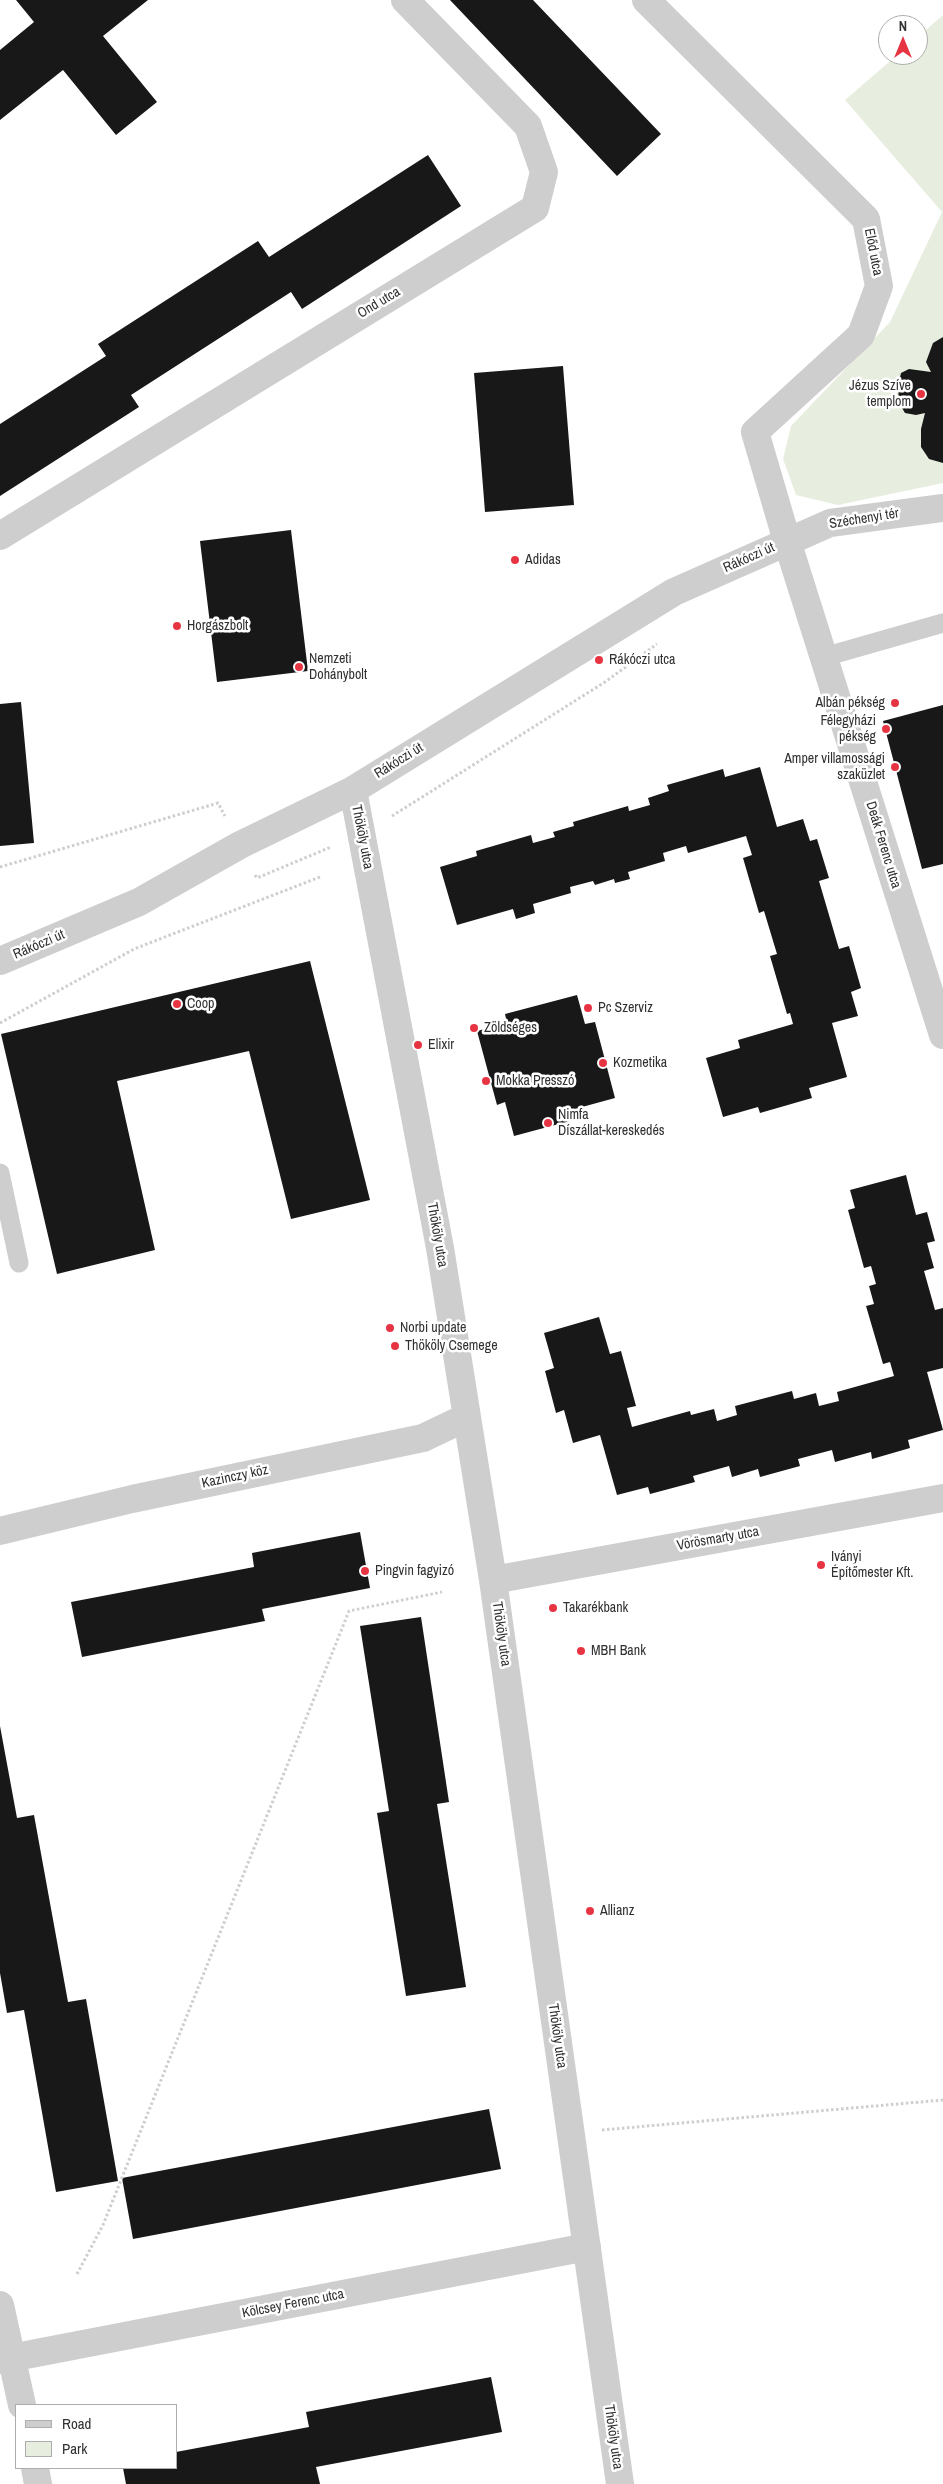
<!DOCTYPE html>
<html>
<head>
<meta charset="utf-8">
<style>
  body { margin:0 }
  #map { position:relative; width:943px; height:2484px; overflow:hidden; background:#fff; font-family:"Archivo Narrow",sans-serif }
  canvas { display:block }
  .legend { position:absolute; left:15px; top:2404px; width:162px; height:65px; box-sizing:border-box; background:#fff; border:1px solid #adadad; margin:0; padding:6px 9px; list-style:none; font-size:15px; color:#313131 }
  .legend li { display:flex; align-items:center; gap:10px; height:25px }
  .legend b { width:25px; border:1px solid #adadad }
  .north { position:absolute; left:878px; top:15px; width:50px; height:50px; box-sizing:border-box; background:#fff; border:1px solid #adadad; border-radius:50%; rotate:0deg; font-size:14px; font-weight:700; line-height:20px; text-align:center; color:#313131 }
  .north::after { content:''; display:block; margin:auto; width:18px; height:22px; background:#e73443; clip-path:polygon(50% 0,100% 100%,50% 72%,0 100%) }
</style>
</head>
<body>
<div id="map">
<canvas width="943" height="2484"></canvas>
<ul class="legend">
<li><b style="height:6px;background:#cecece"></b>Road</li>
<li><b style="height:14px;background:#e7eedf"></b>Park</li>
</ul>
<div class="north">N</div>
</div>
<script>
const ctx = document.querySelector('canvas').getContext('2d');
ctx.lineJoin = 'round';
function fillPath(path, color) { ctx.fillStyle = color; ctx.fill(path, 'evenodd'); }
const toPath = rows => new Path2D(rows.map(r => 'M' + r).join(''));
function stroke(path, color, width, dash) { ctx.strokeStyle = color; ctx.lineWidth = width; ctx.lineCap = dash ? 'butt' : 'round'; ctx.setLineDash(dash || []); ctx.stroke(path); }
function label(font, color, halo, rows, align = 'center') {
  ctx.font = font + ' "Archivo Narrow",sans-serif'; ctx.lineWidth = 5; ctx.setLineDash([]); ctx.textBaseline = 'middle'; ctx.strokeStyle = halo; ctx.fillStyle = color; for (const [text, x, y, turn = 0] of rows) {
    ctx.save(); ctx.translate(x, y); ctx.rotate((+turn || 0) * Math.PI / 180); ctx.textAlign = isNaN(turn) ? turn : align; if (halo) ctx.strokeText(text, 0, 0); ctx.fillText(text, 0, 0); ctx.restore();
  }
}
fillPath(toPath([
  [943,15,943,483,838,505,796,495,783,459,791,426,890,322,942,212,845,100,897,55,918,55,918,37]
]), '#e7eedf');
fillPath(toPath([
  [16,0,148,0,103,36,157,102,116,135,63,70,0,120,0,50,34,22],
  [450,0,533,0,661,134,617,176],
  [428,155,461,206,302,309,291,292,131,395,139,407,0,496,0,424,106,356,98,344,258,241,269,257],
  [943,337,943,463,929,459,921,447,921,429,925,413,916,415,905,413,899,403,898,386,901,373,909,369,931,372,926,362,933,343],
  [563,366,574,505,485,512,474,373],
  [291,530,308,671,217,682,200,541],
  [21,702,34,843,0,846,0,704],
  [943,705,943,864,922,869,883,721],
  [760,767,777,827,803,819,810,841,817,839,829,878,819,881,839,949,849,946,861,988,851,992,858,1016,832,1023,847,1077,809,1088,812,1098,760,1113,758,1107,723,1117,706,1058,740,1048,738,1040,793,1024,790,1013,787,1014,770,956,777,954,764,911,759,913,743,858,752,855,746,836,688,853,686,846,663,853,665,861,628,872,630,879,615,883,614,879,595,885,593,881,570,887,571,893,533,904,535,913,516,919,513,909,457,925,440,867,477,856,476,851,531,835,533,843,555,837,553,832,574,826,573,822,628,806,629,811,650,805,648,798,669,791,667,785,723,769,725,777],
  [310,961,370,1200,291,1219,249,1051,117,1081,155,1250,57,1274,1,1034],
  [577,995,585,1024,595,1022,615,1098,582,1107,585,1117,514,1136,505,1102,497,1105,477,1031,507,1023,505,1014],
  [906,1175,916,1215,927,1212,935,1241,927,1243,934,1268,924,1271,935,1310,943,1308,943,1368,927,1372,943,1430,908,1440,910,1448,872,1459,871,1452,835,1462,832,1450,798,1459,800,1466,760,1477,758,1469,732,1477,729,1466,693,1476,695,1482,650,1494,648,1487,617,1495,600,1435,573,1443,564,1410,556,1413,545,1371,554,1368,544,1333,599,1317,610,1354,621,1351,636,1406,627,1408,632,1427,690,1411,691,1415,714,1409,717,1421,737,1415,735,1406,792,1391,794,1399,816,1393,819,1406,839,1401,837,1392,894,1376,890,1362,883,1364,866,1306,874,1304,869,1286,876,1284,871,1266,864,1268,848,1210,855,1208,850,1190],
  [360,1532,370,1588,262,1609,265,1621,82,1657,71,1602,254,1567,252,1553],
  [421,1617,449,1802,437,1804,466,1987,406,1996,377,1813,389,1811,360,1626],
  [0,1726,17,1818,34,1815,68,2002,86,1999,118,2181,56,2192,24,2010,7,2013,0,1973],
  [489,2109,501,2169,133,2239,122,2178],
  [491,2377,502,2432,316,2467,320,2484,126,2484,123,2468,176,2468,176,2452,309,2427,306,2412]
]), '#181818');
stroke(toPath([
  [392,816,605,682,657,644],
  [0,867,218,803,225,816],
  [255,875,257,878,331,847],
  [0,1023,134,949,320,877],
  [602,2130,943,2100],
  [77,2274,103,2225,349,1611,442,1592]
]), '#cecece', 3, [2.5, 2.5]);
stroke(toPath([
  [824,657,943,623],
  [0,1173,19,1263]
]), '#cecece', 19);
stroke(toPath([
  [646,0,866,219,879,286,861,335,755,432,787,541,943,1035],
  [0,536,535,208,544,172,528,126,405,0],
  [353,790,440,1248,493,1580,620,2484],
  [0,961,139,902,240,845,353,790,674,592,830,523,943,508],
  [0,1531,132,1499,423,1438,467,1417],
  [493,1580,943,1498],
  [0,2305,22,2405],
  [0,2360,587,2247],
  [35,2468,38,2484]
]), '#cecece', 28);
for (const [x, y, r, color] of [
  [921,394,5,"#e73443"],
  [515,560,5,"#e73443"],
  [177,626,5,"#e73443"],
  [599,660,5,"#e73443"],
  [299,667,5,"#e73443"],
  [895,703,5,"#e73443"],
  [886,729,5,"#e73443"],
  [895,767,5,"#e73443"],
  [177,1004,5,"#e73443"],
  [588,1008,5,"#e73443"],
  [474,1028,5,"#e73443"],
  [418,1045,5,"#e73443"],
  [603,1063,5,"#e73443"],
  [486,1081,5,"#e73443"],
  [548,1123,5,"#e73443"],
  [390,1328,5,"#e73443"],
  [395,1346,5,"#e73443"],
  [821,1565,5,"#e73443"],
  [365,1571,5,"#e73443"],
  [553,1608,5,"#e73443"],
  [581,1651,5,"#e73443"],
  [590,1911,5,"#e73443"]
]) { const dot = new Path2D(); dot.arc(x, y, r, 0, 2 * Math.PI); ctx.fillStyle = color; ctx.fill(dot); stroke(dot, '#fff', 2); }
label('14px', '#313131', '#fff', [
  ["Előd utca",873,252,79],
  ["Ond utca",379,303,-31],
  ["Széchenyi tér",864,519,-9],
  ["Rákóczi út",749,558,-24],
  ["Rákóczi út",399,761,-32],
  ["Thököly utca",362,837,79],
  ["Deák Ferenc utca",883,845,73],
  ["Rákóczi út",39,945,-23],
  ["Thököly utca",437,1235,80],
  ["Kazinczy köz",235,1477,-12],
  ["Vörösmarty utca",718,1539,-10],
  ["Thököly utca",501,1634,82],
  ["Thököly utca",557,2036,82],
  ["Kölcsey Ferenc utca",293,2304,-11],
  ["Thököly utca",613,2437,82]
]);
label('14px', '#313131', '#fff', [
  ["Jézus Szíve",911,386,"right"],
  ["templom",911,402,"right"],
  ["Adidas",525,560],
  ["Horgászbolt",187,626],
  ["Nemzeti",309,659],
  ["Dohánybolt",309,675],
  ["Rákóczi utca",609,660],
  ["Albán pékség",885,703,"right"],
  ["Félegyházi",876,721,"right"],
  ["pékség",876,737,"right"],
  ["Amper villamossági",885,759,"right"],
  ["szaküzlet",885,775,"right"],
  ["Coop",187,1004],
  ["Pc Szerviz",598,1008],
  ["Zöldséges",484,1028],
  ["Elixir",428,1045],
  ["Kozmetika",613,1063],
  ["Mokka Presszó",496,1081],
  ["Nimfa",558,1115],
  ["Díszállat-kereskedés",558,1131],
  ["Norbi update",400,1328],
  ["Thököly Csemege",405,1346],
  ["Iványi",831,1557],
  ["Építőmester Kft.",831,1573],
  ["Pingvin fagyizó",375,1571],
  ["Takarékbank",563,1608],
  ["MBH Bank",591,1651],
  ["Allianz",600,1911]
], 'left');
</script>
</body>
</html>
